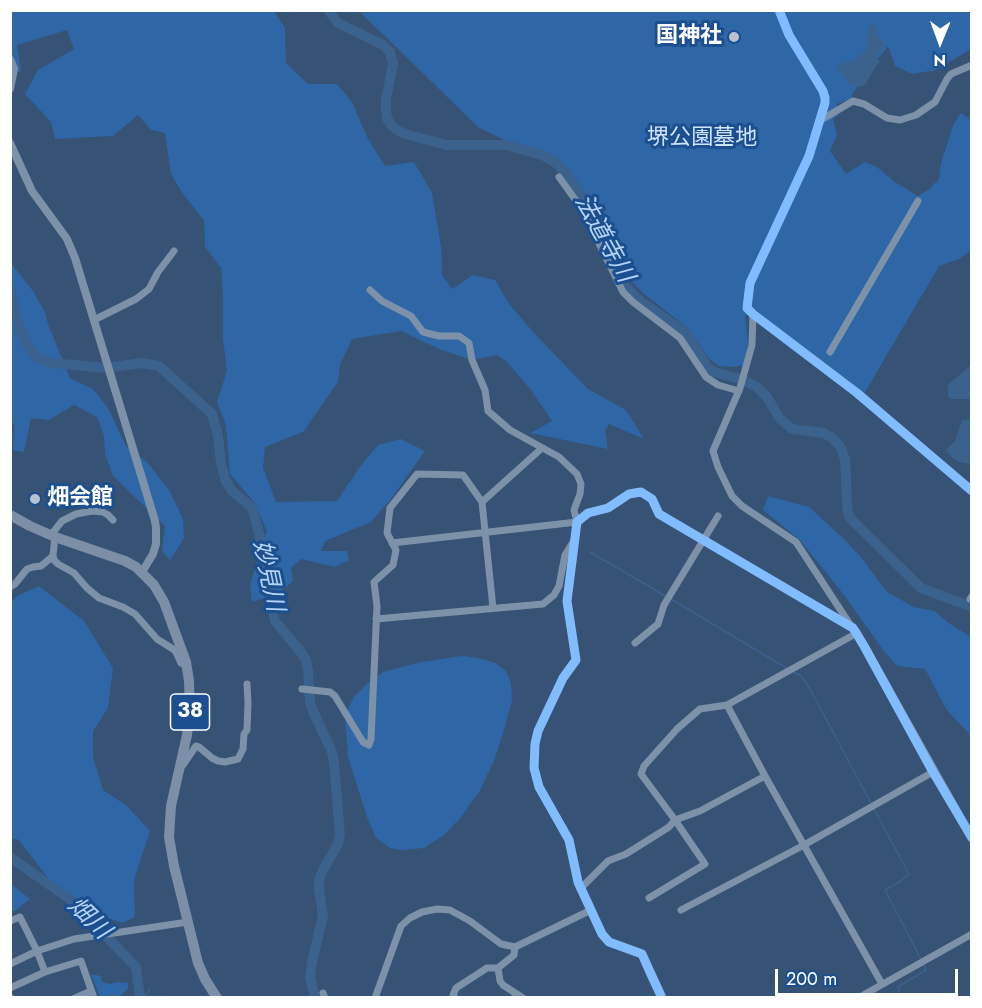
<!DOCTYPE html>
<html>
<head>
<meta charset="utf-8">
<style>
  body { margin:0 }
  #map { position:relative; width:982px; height:1008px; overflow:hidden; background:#365274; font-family:Jost,sans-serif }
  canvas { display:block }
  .frame { position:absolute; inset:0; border:12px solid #fff; pointer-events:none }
  .north { position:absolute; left:910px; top:12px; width:60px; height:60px; -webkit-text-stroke:4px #1b4f8f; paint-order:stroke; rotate:181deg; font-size:16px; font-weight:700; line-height:24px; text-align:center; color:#fff }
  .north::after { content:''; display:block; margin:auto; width:21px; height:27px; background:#fff; clip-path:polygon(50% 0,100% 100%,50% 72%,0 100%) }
  .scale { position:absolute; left:775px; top:969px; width:183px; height:27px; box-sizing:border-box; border:3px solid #fff; border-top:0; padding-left:8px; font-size:18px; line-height:21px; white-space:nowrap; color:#fff; -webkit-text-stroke:4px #1b4f8f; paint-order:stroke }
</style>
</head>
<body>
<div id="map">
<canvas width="982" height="1008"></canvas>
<div class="frame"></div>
<div class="north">N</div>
<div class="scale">200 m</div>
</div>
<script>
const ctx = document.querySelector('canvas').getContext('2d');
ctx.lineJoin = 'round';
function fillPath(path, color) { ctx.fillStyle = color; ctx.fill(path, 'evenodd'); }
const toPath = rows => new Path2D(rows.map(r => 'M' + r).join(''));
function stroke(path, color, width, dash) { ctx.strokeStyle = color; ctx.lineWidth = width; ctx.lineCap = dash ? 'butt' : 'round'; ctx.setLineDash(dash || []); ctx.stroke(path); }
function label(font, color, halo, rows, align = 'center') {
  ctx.font = font + ' Jost,"Noto Sans JP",sans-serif'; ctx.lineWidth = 6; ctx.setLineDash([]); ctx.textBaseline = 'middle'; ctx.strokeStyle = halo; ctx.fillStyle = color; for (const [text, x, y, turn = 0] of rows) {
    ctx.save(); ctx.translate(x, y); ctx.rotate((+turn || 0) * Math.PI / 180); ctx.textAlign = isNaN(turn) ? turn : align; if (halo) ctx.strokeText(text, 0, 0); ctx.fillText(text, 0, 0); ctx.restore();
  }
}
fillPath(toPath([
  [11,11,274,11,285,28,286,63,308,84,337,84,352,102,368,139,385,166,414,162,432,193,441,246,442,275,452,289,473,275,495,280,510,305,535,334,588,389,626,410,644,439,609,424,605,431,608,449,530,433,552,421,531,390,506,361,497,355,472,360,439,349,401,331,352,339,340,365,338,382,303,432,265,447,263,468,276,502,337,501,359,468,378,445,401,439,425,451,391,499,371,522,325,541,321,551,347,551,349,560,335,567,301,559,291,568,293,581,279,593,252,602,250,584,267,531,254,502,230,474,226,425,217,402,227,371,223,338,223,295,221,268,205,247,204,220,183,194,171,174,165,133,151,130,138,115,113,136,55,139,51,122,25,94,38,70,74,49,67,30,17,45,21,71,11,76],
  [359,11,971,11,971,49,936,70,912,74,895,66,888,46,852,94,852,98,837,104,837,111,839,115,833,119,837,135,830,151,846,174,865,162,877,167,895,182,918,196,929,189,939,179,941,163,954,123,961,113,971,120,971,250,959,259,939,266,864,394,761,315,755,309,745,316,748,342,744,365,734,367,719,366,709,359,689,329,644,294,631,281,595,208,571,172,542,153,504,140,478,127],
  [10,262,33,291,45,312,48,324,70,378,93,389,108,408,126,446,147,462,169,490,183,519,184,538,170,560,162,551,165,526,113,476,105,454,104,436,97,417,74,405,49,420,31,418,24,452,13,450,14,425,10,422],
  [768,496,809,507,842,537,860,556,887,592,914,607,935,611,947,622,971,637,971,736,946,709,925,669,897,666,883,650,844,595,799,539,763,510],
  [39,586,84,621,113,668,108,708,93,731,93,757,103,790,127,806,150,831,134,880,135,917,122,923,67,903,19,840,11,838,11,602,17,596],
  [462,656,479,658,495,663,506,671,511,683,512,701,503,733,494,761,479,792,461,817,444,835,424,848,402,850,390,848,376,838,367,817,348,757,345,715,354,697,368,683,383,672,421,662],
  [11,884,30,899,15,911,11,911],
  [91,974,101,976,102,982,109,984,117,982,128,983,128,989,119,997,100,997]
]), '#2f66a5');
fillPath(toPath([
  [870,23,877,27,877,35,884,42,884,48,877,54,877,58,880,62,876,66,865,85,858,87,857,84,851,86,837,67,840,64,855,60,862,54,867,47],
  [971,365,971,399,950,399,948,396,948,386,949,384],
  [962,420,971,420,971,464,959,462,952,458,946,450,955,441]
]), '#3b618d');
stroke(toPath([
  [590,552,667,597],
  [671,599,788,669],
  [792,671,801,676,810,689,872,805],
  [874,809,909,874,901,881,885,890,922,961],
  [144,998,150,989],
  [901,998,898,987,926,970,924,965]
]), '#3b618d', 1.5);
stroke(toPath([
  [328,10,338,23,383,45,390,52,393,64,386,100,386,111,387,118,390,124,397,130,405,134,447,145,506,145,542,155,556,163,567,174,594,216,620,278,625,286,639,300,686,333,707,367,715,372,743,380,757,387,767,397,780,419,792,429,824,433,832,438,840,446,845,459,847,504,848,513,851,519,921,588,972,607],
  [10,290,18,325,28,346,39,359,52,363,106,368,142,363,159,366,212,414,218,436,221,463,225,479,231,490,250,506,253,511,259,533,273,612,275,621,300,651,306,660,308,670,310,702,313,711,332,752,334,763,340,835,338,844,323,870,319,880,319,889,323,916,312,962,310,977,315,998],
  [10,857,71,900,136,967,140,998]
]), '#3b618d', 10);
stroke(toPath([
  [821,120,853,101,864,104,887,118,900,120,916,115,935,102,947,79,951,74,972,65],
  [559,177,582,209,623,292,633,302,680,338,706,377,718,385,739,391],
  [370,290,382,301,411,316,423,332,439,336,459,336,469,343,472,360,485,390,488,411,510,430,559,457,577,474,581,484,580,494,574,510,577,522,392,543],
  [753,314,752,345,740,388,713,451,718,467,732,496,742,506,796,542,851,626],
  [94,320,136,299,149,289,158,272,174,251],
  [830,352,918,201],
  [51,535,62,521,76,514,92,511,103,512,108,515,113,520],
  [55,537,53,555,54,560,58,564,74,573,87,588,99,598,123,607,135,614,157,639,173,649,176,652,181,663,186,666],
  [10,587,15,584,27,569,33,567,41,566,53,556],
  [970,599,972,596],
  [493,608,482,502,542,448],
  [376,619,543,604,554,595,559,586,565,555,573,542],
  [635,643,658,624,664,605,718,516],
  [302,689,330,692,335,696,363,742,369,745,371,739,377,606,374,582,393,565,396,550,387,533,390,508,417,474,463,475,482,502],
  [727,705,765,776,882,984],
  [183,765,196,746,199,747,212,758,218,761,225,762,238,759,243,749,244,734,247,730,248,703,247,684],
  [765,776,700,811,675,820,641,774,644,766,677,729,700,709,727,705,857,633],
  [580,889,608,861,626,854,669,827,675,820,705,864,649,898],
  [681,910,804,845,933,772],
  [10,921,20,917,37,951,45,972],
  [515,947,514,955,498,968,500,981,503,985,523,998],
  [10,964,37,951,74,939,188,922],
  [10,988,45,972,81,961,94,998],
  [323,993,325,998],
  [10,997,11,998],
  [75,998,91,991],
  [375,998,401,926,410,918,422,912,437,909,450,910,470,921,501,944,515,947,591,910],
  [455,998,453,995,456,988,487,968,498,968],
  [662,998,650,972,642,954,609,942,602,934,578,882,569,840,539,787,534,768,535,744,538,731,563,678,576,660,567,601,577,522,588,513,608,508,629,494,641,492,652,499,659,514,818,607],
  [858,998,972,934]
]), '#7d92a8', 7);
stroke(toPath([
  [779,10,789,35,823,91,825,98,825,103,809,156,750,283,747,308,753,314,857,393,972,491],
  [10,59,14,69,10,89],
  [10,143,32,191,67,239,75,258,155,521,156,528,156,544,153,554,142,572],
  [818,607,853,628,857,633,972,838]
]), '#7d92a8', 8);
stroke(toPath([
  [10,515,30,526,55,537,125,561,136,567,154,585,164,602,186,662,189,681,190,710,187,735,171,806,169,837,174,866,198,963,205,979,217,998]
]), '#7d8ea7', 10);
stroke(toPath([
  [779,10,789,35,823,91,825,98,825,103,809,156,750,283,747,308,753,314,857,393,972,491],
  [662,998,650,972,642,954,609,942,602,934,578,882,569,840,539,787,534,768,535,744,538,731,563,678,576,660,567,601,577,522,588,513,608,508,629,494,641,492,652,499,659,514,853,628,864,646,933,772,972,838]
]), '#80bcff', 9);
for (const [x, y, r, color] of [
  [734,37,6,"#b9c2ce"],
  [35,499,6,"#b9c2ce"]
]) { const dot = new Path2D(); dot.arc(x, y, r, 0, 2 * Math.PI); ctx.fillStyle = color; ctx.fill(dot); stroke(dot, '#1b4f8f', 2); }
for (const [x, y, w] of [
  [190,712,39]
]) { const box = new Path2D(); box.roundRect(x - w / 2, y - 18, w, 36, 4.5); ctx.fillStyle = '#1b4f8f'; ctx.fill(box); stroke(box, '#fff', 1.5); }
label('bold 21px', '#fff', null, [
  ["38",190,712]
]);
label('bold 22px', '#fff', '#1b4f8f', [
  ["国神社",722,37],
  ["畑会館",47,499,"left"]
], 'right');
label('22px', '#cfe3fa', '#1b4f8f', [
  ["堺公園墓地",702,139]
]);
label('italic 24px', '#b5d3f5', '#1b4f8f', [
  ["法道寺川",603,239,61],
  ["妙見川",267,576,78],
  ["畑川",88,919,44]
]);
</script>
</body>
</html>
